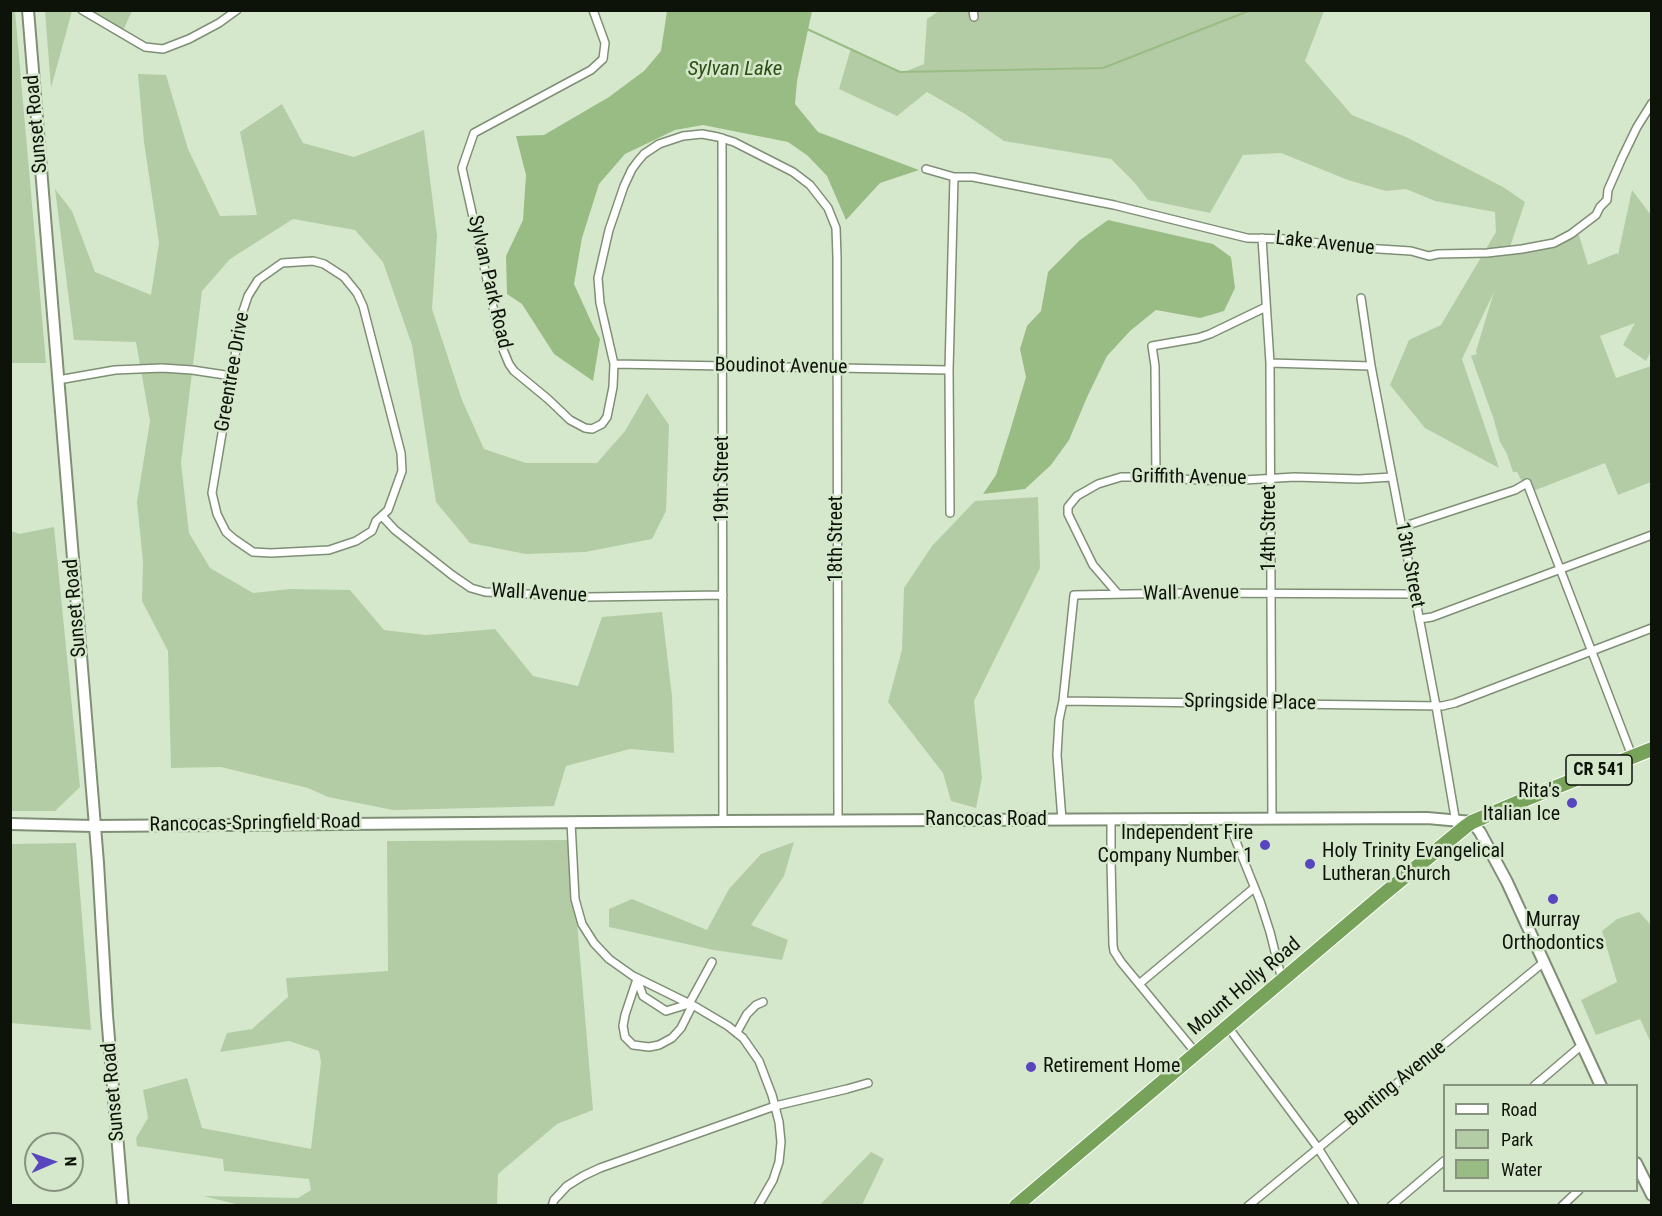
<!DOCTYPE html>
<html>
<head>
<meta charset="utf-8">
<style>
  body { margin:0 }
  #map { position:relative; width:1662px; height:1216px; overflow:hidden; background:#d6e8cc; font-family:"Roboto Condensed",sans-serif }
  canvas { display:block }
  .frame { position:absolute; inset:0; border:12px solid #0d1309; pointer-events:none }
  .legend { position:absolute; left:1443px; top:1084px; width:195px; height:108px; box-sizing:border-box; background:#d6e8cc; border:2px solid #86937e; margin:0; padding:8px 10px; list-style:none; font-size:18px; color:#0d1309 }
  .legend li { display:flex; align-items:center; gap:12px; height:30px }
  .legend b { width:30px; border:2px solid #86937e }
  .north { position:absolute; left:24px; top:1132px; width:60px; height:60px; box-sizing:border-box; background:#d6e8cc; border:2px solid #86937e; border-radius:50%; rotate:88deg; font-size:16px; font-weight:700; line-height:24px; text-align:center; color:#0d1309 }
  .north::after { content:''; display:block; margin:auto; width:21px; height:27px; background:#5846be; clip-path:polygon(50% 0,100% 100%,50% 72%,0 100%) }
</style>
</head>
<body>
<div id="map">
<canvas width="1662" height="1216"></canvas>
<div class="frame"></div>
<ul class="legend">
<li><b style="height:8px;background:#fff"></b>Road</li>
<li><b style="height:16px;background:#b3cca5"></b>Park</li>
<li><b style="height:16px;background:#99bc84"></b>Water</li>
</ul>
<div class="north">N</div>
</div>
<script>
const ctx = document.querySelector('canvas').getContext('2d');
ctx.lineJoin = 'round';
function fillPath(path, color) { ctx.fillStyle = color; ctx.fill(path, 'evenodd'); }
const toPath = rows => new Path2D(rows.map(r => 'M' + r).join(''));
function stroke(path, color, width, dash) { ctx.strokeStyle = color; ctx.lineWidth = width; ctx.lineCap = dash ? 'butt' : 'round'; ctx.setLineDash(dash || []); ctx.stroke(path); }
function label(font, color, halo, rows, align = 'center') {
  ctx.font = font + ' "Roboto Condensed",sans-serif'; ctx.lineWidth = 5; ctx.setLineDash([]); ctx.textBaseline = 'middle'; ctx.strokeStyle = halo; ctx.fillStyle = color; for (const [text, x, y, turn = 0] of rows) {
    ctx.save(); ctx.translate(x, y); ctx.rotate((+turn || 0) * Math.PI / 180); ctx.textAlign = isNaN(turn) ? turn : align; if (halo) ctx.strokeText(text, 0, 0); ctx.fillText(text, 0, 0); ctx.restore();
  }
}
fillPath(toPath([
  [10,11,15,11,46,363,11,363],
  [45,11,72,11,51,88],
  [83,11,132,11,121,35],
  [939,11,1324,11,1305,61,1352,115,1406,137,1503,187,1525,202,1509,250,1526,249,1578,232,1588,265,1617,253,1618,255,1632,190,1651,215,1652,349,1646,361,1623,345,1635,323,1600,336,1616,378,1651,366,1652,463,1650,464,1651,469,1651,482,1618,495,1605,463,1528,493,1517,472,1513,472,1507,454,1500,442,1493,417,1471,356,1477,354,1476,351,1494,292,1462,359,1499,468,1425,428,1390,385,1409,340,1441,325,1496,232,1495,212,1435,201,1406,189,1386,191,1348,180,1281,153,1243,155,1210,213,1148,200,1134,182,1111,159,1004,141,965,114,927,92,897,116,839,89,851,48,902,73,924,64,927,19],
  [138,74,166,75,188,149,220,216,257,215,240,132,282,104,303,143,354,157,424,130,437,236,432,309,462,400,484,449,526,463,597,463,625,431,647,393,669,425,666,511,652,539,585,552,526,554,470,543,436,502,412,345,383,262,355,230,293,219,230,259,202,291,181,463,189,533,210,568,253,593,290,589,350,590,384,630,426,635,495,629,533,676,578,686,602,617,662,612,672,696,674,753,630,749,566,766,554,806,393,810,328,797,308,788,221,767,171,768,168,651,142,601,143,562,137,502,150,421,136,342,74,340,55,189,72,211,95,272,151,295,159,243,144,142],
  [1038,497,1040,568,974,701,982,778,976,808,951,801,943,773,888,702,902,650,904,588,932,546,975,501],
  [54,527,80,787,55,811,11,811,11,531,19,534],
  [570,840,593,1110,557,1124,498,1174,497,1205,240,1205,203,1196,298,1198,311,1190,309,1179,224,1171,223,1159,137,1146,136,1138,148,1118,143,1090,187,1078,202,1128,311,1149,321,1062,319,1051,289,1041,220,1052,227,1033,252,1029,288,997,286,978,388,971,387,841],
  [794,842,784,876,751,925,788,940,782,960,714,950,609,927,609,909,632,899,707,930,729,889,761,854],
  [76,843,91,1030,11,1023,11,844],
  [1639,912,1651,925,1651,1043,1640,1019,1596,1035,1581,1000,1617,982,1602,931,1617,919],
  [871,1152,884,1159,862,1205,820,1205]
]), '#b3cca5');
fillPath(toPath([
  [667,11,812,11,797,81,795,104,818,132,919,170,880,183,846,220,827,176,808,156,788,142,703,125,675,130,625,154,599,184,582,238,574,284,594,328,600,339,593,381,554,354,522,304,507,294,506,256,523,220,526,175,516,136,544,135,609,97,644,71,661,51],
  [1108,220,1213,244,1231,257,1235,288,1224,311,1200,318,1156,310,1130,331,1107,356,1088,395,1069,440,1051,465,1025,489,983,494,996,475,1010,431,1026,377,1020,349,1027,326,1041,311,1048,272,1080,240]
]), '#99bc84');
stroke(toPath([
  [807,29,900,72,1103,68,1251,10]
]), '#99bc84', 2);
const street = toPath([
  [82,10,145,47,163,49,189,39,219,23,237,10],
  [593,10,605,43,603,59,591,70,474,133,462,168,502,347,509,364,514,371,548,399,570,420,585,428,592,429,602,424,607,417,613,387,614,364,600,303,598,278,609,230,624,186,632,169,638,161,644,154,659,144,683,136,702,134,718,137,734,142,793,172,810,185,828,208,836,228,837,257,838,821],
  [973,10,974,17],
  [722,138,723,821],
  [926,169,954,177,973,177,1114,205,1247,238,1288,239,1348,247,1411,251,1429,256,1438,254,1487,253,1522,249,1554,243,1571,234,1596,215,1600,207,1607,200,1608,190,1622,158,1637,127,1652,103],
  [1262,238,1270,363,1272,819],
  [313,261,324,264,344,277,357,293,363,306,401,453,402,471,388,510,376,521,372,531,356,541,329,550,271,553,253,552,234,539,226,532,217,514,212,493,242,314,248,296,258,280,282,263,313,261],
  [1361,298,1371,366,1436,706,1456,823],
  [1270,363,1371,366],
  [614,364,949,370],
  [58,380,115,370,162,368,192,370,232,376],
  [1156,477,1155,366,1152,346,1198,338,1210,334,1266,307],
  [950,513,949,370,954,177],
  [382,516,395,530,452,575,471,588,485,592,588,597,723,595],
  [1402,527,1515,490,1527,483,1632,756],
  [1118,594,1093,565,1068,514,1068,507,1077,496,1098,484,1121,477,1131,477,1227,481,1295,477,1359,479,1392,477],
  [1419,619,1432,617,1652,535],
  [1063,701,1442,706,1455,703,1652,628],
  [1227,819,1260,901,1270,932,1282,980],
  [1062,820,1057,755,1059,720,1063,701,1074,595,1185,593,1415,594],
  [1111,820,1111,861,1113,945,1114,951,1121,962,1196,1053],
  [571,822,575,899,582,924,594,943,609,959,633,976,696,1007,728,1026,743,1038,759,1061,772,1095,779,1122,781,1142,779,1162,773,1180,758,1206],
  [637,979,625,1015,623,1026,625,1037,633,1045,649,1047,659,1045,672,1038,681,1028,692,1006],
  [637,979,643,996,666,1011,689,1004,712,962],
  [1139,984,1254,888],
  [1228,1027,1318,1148,1355,1206],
  [737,1032,747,1014,756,1005,763,1002],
  [1534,1086,1582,1045],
  [552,1206,554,1200,567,1186,583,1176,600,1168,775,1106,847,1089,868,1083],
  [1248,1206,1544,962],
  [1391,1206,1444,1161],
  [1562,1206,1579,1190]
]);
const secondary = toPath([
  [28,10,98,863,107,1015,123,1206],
  [10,824,94,826,723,821,1427,818,1472,822,1480,832,1507,882,1601,1086],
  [1636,1163,1652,1195]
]);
const highway = toPath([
  [1016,1206,1379,898,1465,827,1472,822,1526,799,1652,749]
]);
stroke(street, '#7f8f75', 10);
stroke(secondary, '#7f8f75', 14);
stroke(highway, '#fff', 16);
stroke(street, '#fff', 7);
stroke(secondary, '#fff', 10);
stroke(highway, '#76a359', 14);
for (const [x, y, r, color] of [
  [1572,803,6,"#5846be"],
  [1265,845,6,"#5846be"],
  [1310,864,6,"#5846be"],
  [1553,899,6,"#5846be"],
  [1031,1067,6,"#5846be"]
]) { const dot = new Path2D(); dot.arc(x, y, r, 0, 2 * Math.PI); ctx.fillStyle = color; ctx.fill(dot); stroke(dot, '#d6e8cc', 2); }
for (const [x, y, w] of [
  [1599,770,66]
]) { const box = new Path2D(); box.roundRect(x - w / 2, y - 15, w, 30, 4.5); ctx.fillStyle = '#d6e8cc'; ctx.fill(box); stroke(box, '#0d1309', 1.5); }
label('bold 18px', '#0d1309', null, [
  ["CR 541",1599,770]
]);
label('20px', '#0d1309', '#d6e8cc', [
  ["Sunset Road",37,124,-95],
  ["Lake Avenue",1325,244,6],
  ["Sylvan Park Road",489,282,77],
  ["Boudinot Avenue",781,367,1],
  ["Greentree Drive",233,372,-80],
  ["Griffith Avenue",1189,478,1],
  ["19th Street",723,479,-90],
  ["14th Street",1270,528,-90],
  ["18th Street",837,539,-90],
  ["13th Street",1409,565,79],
  ["Wall Avenue",539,594,3],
  ["Wall Avenue",1191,594,-1],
  ["Sunset Road",76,608,-95],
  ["Springside Place",1250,703,1],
  ["Rancocas Road",986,820],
  ["Rancocas-Springfield Road",255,824,-1],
  ["Mount Holly Road",1245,987,-40],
  ["Bunting Avenue",1396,1084,-39],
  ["Sunset Road",114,1092,-95]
]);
label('20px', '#0d1309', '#d6e8cc', [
  ["Rita's",1560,792],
  ["Italian Ice",1560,815],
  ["Independent Fire",1253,834],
  ["Company Number 1",1253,857],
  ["Holy Trinity Evangelical",1322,852,"left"],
  ["Lutheran Church",1322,875,"left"],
  ["Murray",1553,921,"center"],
  ["Orthodontics",1553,944,"center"],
  ["Retirement Home",1043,1067,"left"]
], 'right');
label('italic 21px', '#2d4e14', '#d6e8cc', [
  ["Sylvan Lake",735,70]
]);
</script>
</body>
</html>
